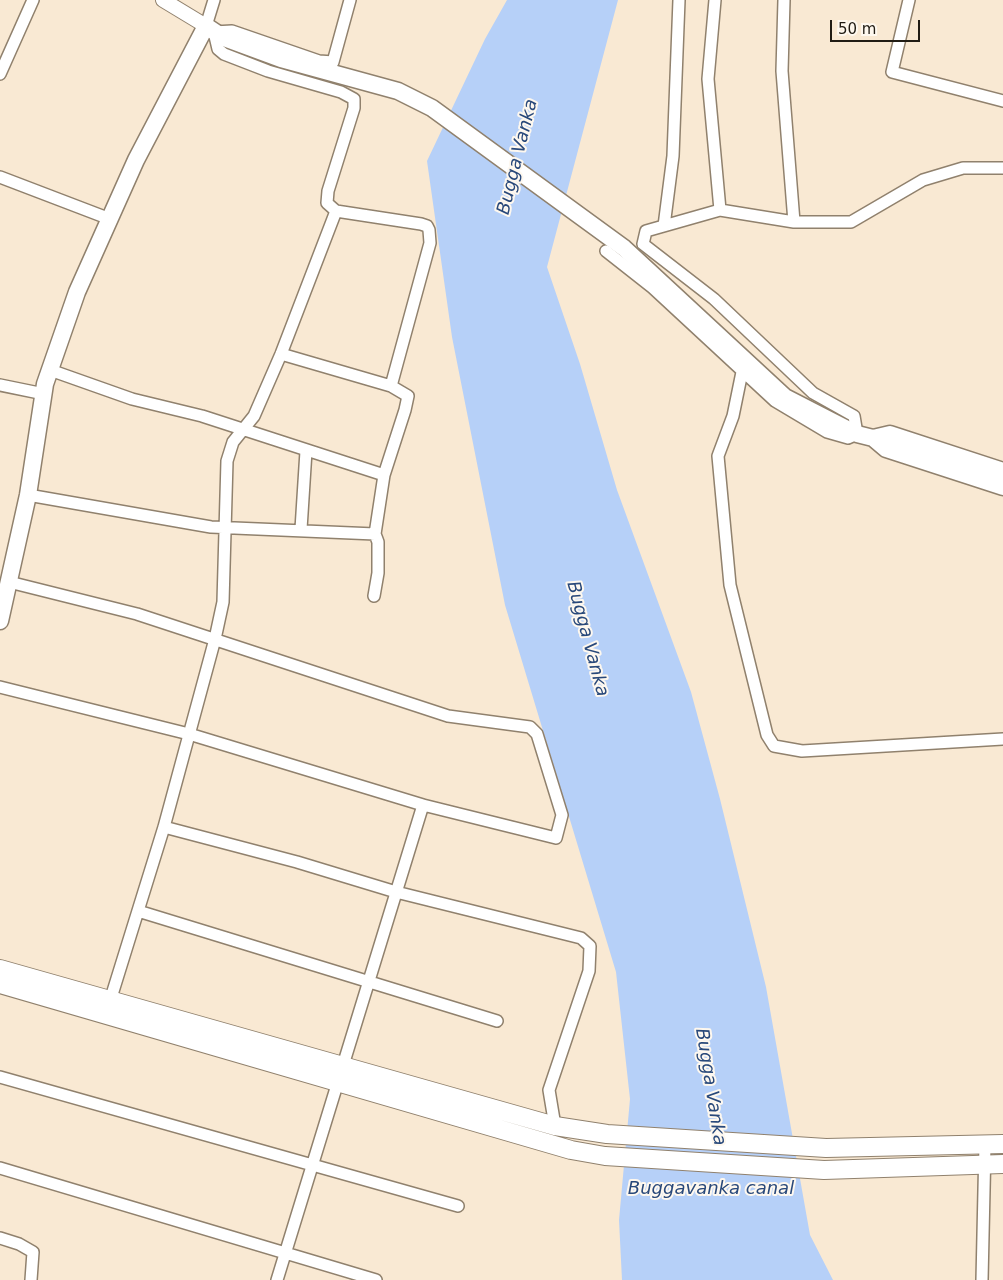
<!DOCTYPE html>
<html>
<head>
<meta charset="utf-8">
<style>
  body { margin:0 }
  #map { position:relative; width:1003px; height:1280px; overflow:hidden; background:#f9e9d3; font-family:"DejaVu Sans",sans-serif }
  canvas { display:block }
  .scale { position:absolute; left:830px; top:20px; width:90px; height:22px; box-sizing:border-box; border:2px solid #211c14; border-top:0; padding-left:6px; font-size:15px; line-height:18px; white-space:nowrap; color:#211c14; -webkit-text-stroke:4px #fef8ef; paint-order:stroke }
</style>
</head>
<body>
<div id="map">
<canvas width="1003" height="1280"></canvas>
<div class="scale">50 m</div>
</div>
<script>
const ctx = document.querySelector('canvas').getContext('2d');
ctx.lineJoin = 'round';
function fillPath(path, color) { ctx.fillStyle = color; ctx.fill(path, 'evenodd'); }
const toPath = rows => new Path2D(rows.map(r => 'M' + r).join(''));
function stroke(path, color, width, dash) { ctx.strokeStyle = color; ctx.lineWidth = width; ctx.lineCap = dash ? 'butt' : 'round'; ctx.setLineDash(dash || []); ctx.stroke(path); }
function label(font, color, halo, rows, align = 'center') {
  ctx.font = font + ' "DejaVu Sans",sans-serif'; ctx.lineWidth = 4; ctx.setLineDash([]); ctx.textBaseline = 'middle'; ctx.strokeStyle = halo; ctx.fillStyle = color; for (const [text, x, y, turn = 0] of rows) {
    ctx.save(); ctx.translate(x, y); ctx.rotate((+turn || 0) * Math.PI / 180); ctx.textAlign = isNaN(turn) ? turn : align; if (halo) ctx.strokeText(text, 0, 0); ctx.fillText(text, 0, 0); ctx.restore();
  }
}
fillPath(toPath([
  [507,0,618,0,547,267,580,364,617,490,691,692,720,799,766,987,810,1235,833,1280,622,1280,619,1220,630,1099,616,972,505,605,452,337,427,161,485,39]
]), '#b6d0f8');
const minor = toPath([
  [350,0,333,62,319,61,232,31,214,32,218,49,224,54,268,71,341,92,354,99,354,108,328,191,327,203,336,211,421,224,427,226,429,230,430,243,391,386],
  [715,0,708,79,720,210],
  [784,0,782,71,794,222],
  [909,0,892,72,1003,101],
  [206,26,214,0],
  [0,74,33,0],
  [0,177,110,219],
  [664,226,673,156,679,0],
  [606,251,653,288,775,401,827,432,848,438,857,434,854,416,813,393,714,299,643,244,646,231,720,210,794,222,851,222,923,180,963,168,1003,168],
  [281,354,391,386,408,396,405,410,384,475,375,534,378,542,378,573,374,596],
  [50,370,132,399,202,416,384,475],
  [742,372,733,416,718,456,730,585,767,735,774,746,802,751,1003,739],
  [0,385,44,394],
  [28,495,211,527,375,534],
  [301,529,306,451],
  [0,687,189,734,423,805,556,838,562,815,537,734,530,727,448,716,137,614,9,582],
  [164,827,297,862,396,892,581,938,590,946,589,971,549,1090,555,1126],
  [138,911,497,1021],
  [110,1001,164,827,215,639,223,602,227,461,233,442,254,416,281,354,336,211],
  [0,1077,458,1206],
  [0,1168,376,1280],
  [0,1238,19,1244,33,1252,31,1280],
  [277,1280,423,805],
  [982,1280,985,1145]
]);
const tertiary = toPath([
  [163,0,206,26]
]);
const secondary = toPath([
  [873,438,890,434,1003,471],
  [0,621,28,495,45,384,77,292,136,160,206,26,224,38,281,59,398,91,432,108,624,248,785,397,857,434,873,438,886,449,1003,487]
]);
const primary = toPath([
  [0,969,555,1126,607,1134,826,1148,1003,1144],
  [0,984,571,1150,605,1156,824,1170,1003,1164]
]);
stroke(minor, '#90816d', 14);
stroke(tertiary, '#90816d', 16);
stroke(secondary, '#90816d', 19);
stroke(primary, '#90816d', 20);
stroke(minor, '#fff', 11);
stroke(tertiary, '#fff', 14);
stroke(secondary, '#fff', 16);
stroke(primary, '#fff', 18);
label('italic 18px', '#28487a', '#fef8ef', [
  ["Bugga Vanka",518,157,-76],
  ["Bugga Vanka",587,639,75],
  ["Bugga Vanka",710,1087,81],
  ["Buggavanka canal",711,1189]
]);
</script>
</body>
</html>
